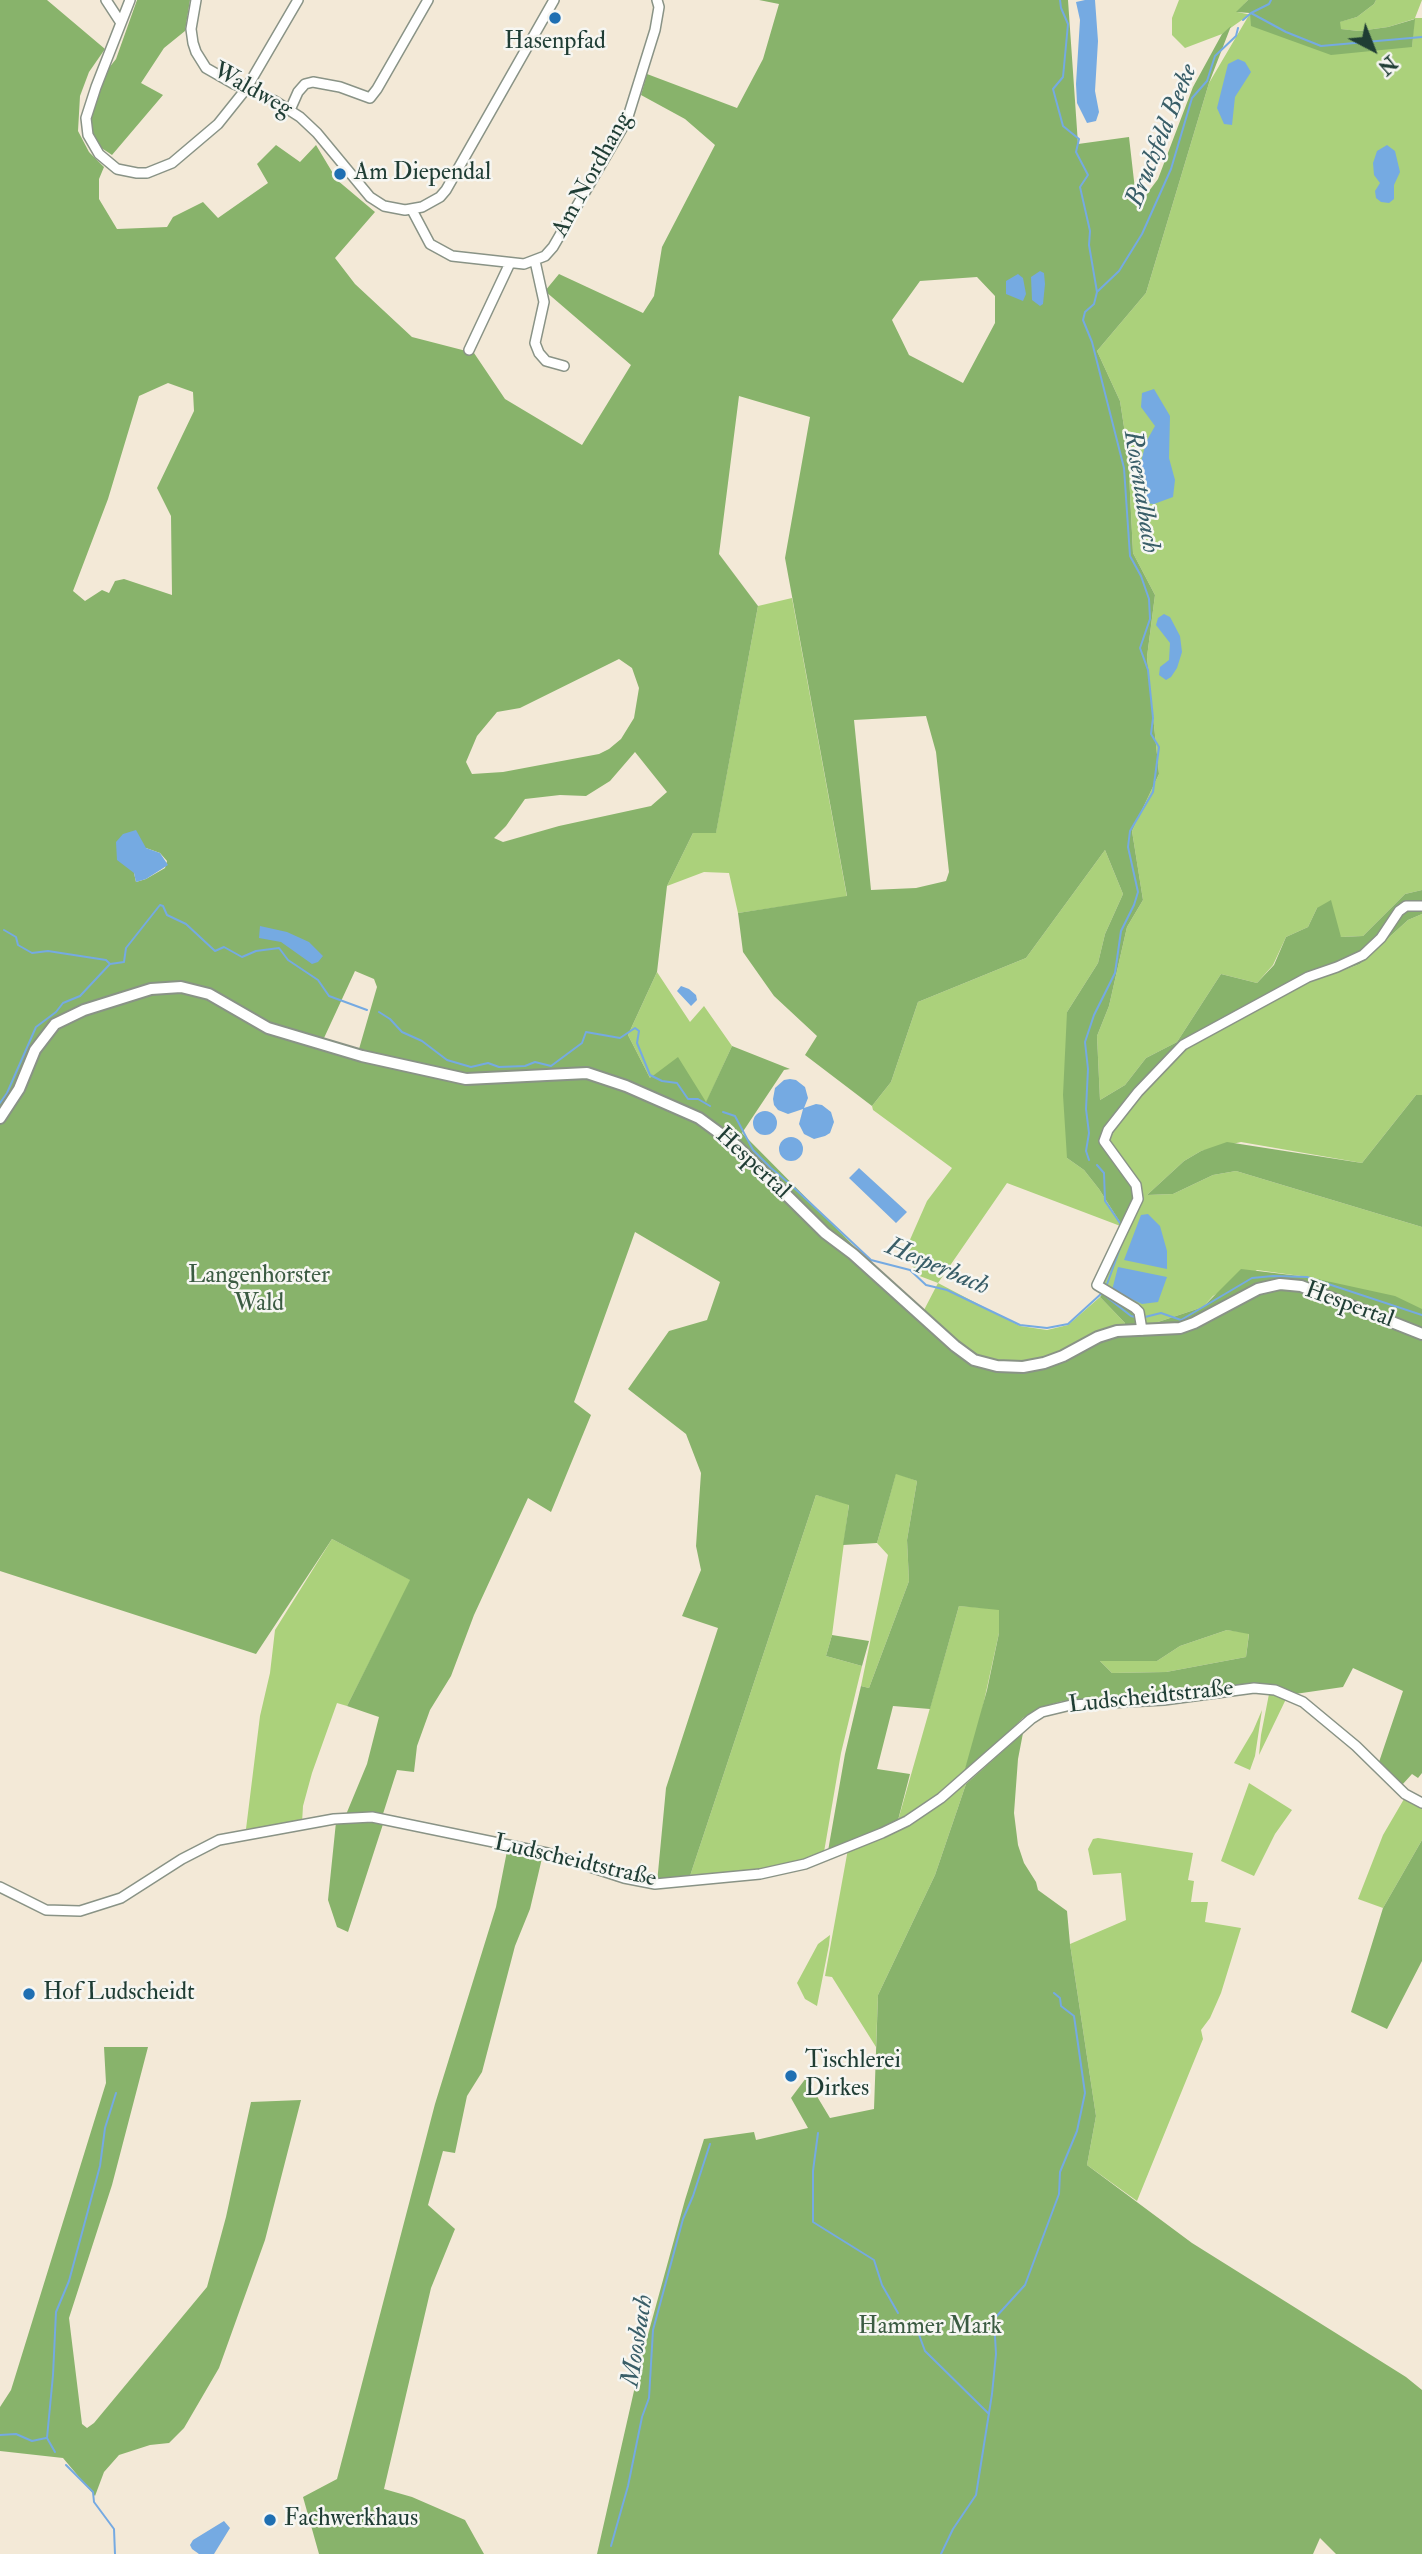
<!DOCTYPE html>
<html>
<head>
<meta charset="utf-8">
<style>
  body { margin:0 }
  #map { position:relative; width:1422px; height:2554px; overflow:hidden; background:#f3e9d7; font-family:"IM FELL Double Pica",serif }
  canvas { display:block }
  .north { position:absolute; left:1338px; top:14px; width:70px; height:70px; -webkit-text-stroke:5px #f6f6f2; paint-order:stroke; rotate:138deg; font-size:19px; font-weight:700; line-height:28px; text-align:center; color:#1f3d34 }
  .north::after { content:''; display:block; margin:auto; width:24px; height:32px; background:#1f3d34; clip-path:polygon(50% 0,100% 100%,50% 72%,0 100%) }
</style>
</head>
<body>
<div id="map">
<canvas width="1422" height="2554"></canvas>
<div class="north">N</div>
</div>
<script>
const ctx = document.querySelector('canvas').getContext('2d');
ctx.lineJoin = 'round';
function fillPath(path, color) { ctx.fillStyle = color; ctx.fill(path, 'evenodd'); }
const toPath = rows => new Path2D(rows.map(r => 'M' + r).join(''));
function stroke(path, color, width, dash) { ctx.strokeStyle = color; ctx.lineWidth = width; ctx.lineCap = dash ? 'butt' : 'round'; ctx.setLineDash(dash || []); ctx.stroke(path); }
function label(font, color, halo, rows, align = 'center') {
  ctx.font = font + ' "IM FELL Double Pica",serif'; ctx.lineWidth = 5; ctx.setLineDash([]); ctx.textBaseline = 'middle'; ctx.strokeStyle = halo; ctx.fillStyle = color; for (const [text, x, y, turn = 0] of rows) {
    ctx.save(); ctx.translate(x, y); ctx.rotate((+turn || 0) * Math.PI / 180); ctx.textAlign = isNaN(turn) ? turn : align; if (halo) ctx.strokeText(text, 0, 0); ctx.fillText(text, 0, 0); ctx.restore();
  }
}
fillPath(toPath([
  [1179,0,1248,0,1237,12,1412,47,1414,19,1388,27,1359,31,1340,29,1339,22,1357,17,1374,4,1376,0,1422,0,1415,18,1422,18,1422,890,1405,894,1363,936,1341,937,1317,908,1308,927,1286,937,1273,965,1257,983,1221,974,1177,1042,1146,1058,1125,1085,1100,1100,1097,1036,1109,1006,1127,927,1143,900,1132,831,1159,774,1147,657,1155,595,1133,553,1128,453,1120,401,1097,351,1146,293,1209,83,1249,15,1222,34,1185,48,1172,35,1172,18],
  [792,598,847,897,738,913,729,873,704,872,667,886,693,833,716,832,758,606],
  [1105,850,1123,894,1105,934,1098,963,1067,1012,1067,1158,1084,1170,1099,1189,1123,1227,1007,1183,938,1283,1020,1326,1047,1330,1068,1325,1100,1297,1125,1323,1124,1329,1041,1361,995,1367,972,1354,923,1312,938,1283,917,1275,905,1251,927,1201,952,1168,873,1110,872,1106,891,1082,918,1002,1026,958],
  [1422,914,1422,1095,1416,1095,1362,1163,1241,1142,1201,1151,1184,1161,1147,1195,1173,1194,1213,1175,1236,1171,1422,1227,1422,1310,1308,1277,1257,1270,1213,1296,1203,1307,1143,1327,1098,1285,1138,1199,1107,1145,1117,1126,1149,1083,1187,1049,1284,992,1360,964,1408,920],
  [657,972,690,1022,704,1006,732,1046,706,1103,650,1078,628,1035],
  [896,1473,917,1481,907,1540,909,1581,869,1688,861,1686,888,1555,877,1543],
  [816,1495,849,1504,832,1635,826,1656,862,1666,841,1753,824,1852,787,1867,688,1882],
  [332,1539,411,1580,347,1706,337,1703,312,1773,303,1806,302,1823,246,1829,260,1716,270,1673,275,1630],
  [959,1606,999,1609,999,1633,977,1733,963,1776,941,1794,897,1824],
  [1227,1630,1249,1633,1246,1657,1166,1672,1112,1673,1100,1661,1157,1661,1180,1646],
  [1269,1694,1286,1699,1259,1755,1261,1735],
  [1262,1710,1255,1756,1250,1770,1234,1763,1253,1731],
  [1249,1783,1292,1810,1275,1834,1254,1876,1221,1861],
  [966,1784,935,1875,878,1995,876,2047,832,1977,825,1976,848,1849],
  [1404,1799,1422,1806,1422,1840,1383,1908,1358,1899,1383,1835],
  [1098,1838,1193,1853,1188,1880,1194,1881,1191,1902,1208,1902,1205,1922,1241,1928,1221,1993,1210,2018,1201,2030,1203,2039,1137,2201,1087,2165,1096,2116,1070,1944,1126,1920,1121,1873,1093,1875,1088,1849,1093,1839],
  [830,1935,829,1945,817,2006,805,1999,797,1983,818,1944]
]), '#abd17b');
fillPath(toPath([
  [0,0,47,0,105,49,89,72,80,96,78,131,89,152,104,167,99,179,99,199,117,229,167,227,173,217,203,202,218,218,268,183,257,164,276,145,300,162,316,145,337,180,375,212,335,258,355,284,412,337,474,353,505,399,582,445,631,365,545,291,559,274,643,313,654,296,662,247,715,145,685,119,641,95,647,74,737,108,763,59,779,4,759,0,1068,0,1078,144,1129,137,1137,207,1158,179,1193,87,1222,34,1231,26,1209,83,1146,293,1097,351,1120,401,1128,453,1133,553,1155,595,1147,657,1159,774,1132,831,1143,900,1127,927,1109,1006,1097,1036,1100,1100,1125,1085,1146,1058,1177,1042,1221,974,1257,983,1274,965,1286,937,1308,927,1317,908,1331,900,1341,937,1363,936,1405,894,1422,890,1422,914,1408,920,1360,964,1284,992,1187,1049,1149,1083,1117,1126,1107,1145,1137,1192,1123,1227,1099,1189,1084,1170,1067,1158,1063,1095,1067,1012,1098,963,1105,934,1123,894,1105,850,1026,958,918,1002,891,1082,872,1106,805,1055,817,1036,774,996,743,952,738,913,847,896,785,558,810,417,739,396,719,554,758,606,716,833,693,833,667,886,657,972,628,1035,650,1078,678,1057,706,1102,732,1046,790,1069,784,1070,742,1133,949,1342,995,1369,1041,1363,1124,1329,1125,1323,1100,1297,1105,1290,1135,1309,1143,1327,1203,1307,1241,1269,1308,1277,1395,1296,1422,1309,1422,1773,1418,1778,1412,1774,1402,1785,1379,1762,1403,1691,1353,1668,1343,1687,1295,1694,1273,1687,1247,1684,1157,1698,1063,1701,1042,1707,1023,1718,963,1776,987,1690,999,1633,999,1610,959,1606,930,1709,893,1706,877,1769,910,1774,897,1824,828,1851,845,1754,861,1686,869,1688,909,1581,907,1540,917,1481,896,1474,877,1543,843,1545,849,1505,816,1495,688,1882,657,1883,666,1788,718,1628,682,1616,701,1570,696,1546,701,1473,686,1434,628,1389,669,1331,707,1320,720,1282,635,1232,574,1402,591,1415,551,1512,528,1498,474,1615,451,1676,430,1710,417,1746,414,1772,397,1770,382,1817,345,1817,367,1764,379,1717,347,1706,410,1580,332,1539,256,1654,0,1571],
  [977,277,995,296,995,323,963,383,909,355,892,320,920,281],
  [168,383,193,392,194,411,157,488,171,516,172,595,124,579,115,581,109,593,102,590,85,601,73,591,108,499,139,396],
  [619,659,632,668,639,688,634,718,621,739,609,749,599,754,503,772,472,774,466,762,477,736,497,712,520,708],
  [926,716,936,752,949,872,946,881,916,888,871,890,854,720],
  [635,752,667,792,651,806,559,826,503,842,494,838,506,826,525,799,560,795,586,796,610,781],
  [146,848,160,853,167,861,165,868,146,879,136,882,134,873],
  [355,971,374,979,377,987,359,1049,324,1038],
  [1227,1630,1249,1634,1246,1657,1166,1672,1112,1673,1100,1661,1157,1661,1180,1646],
  [137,0,190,0,185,31,164,48,141,83,163,95,112,155,100,147,92,137,89,125,93,88,116,59],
  [1248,0,1376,0,1374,4,1357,17,1340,22,1341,29,1359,31,1388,27,1415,19,1412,47,1331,55,1251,26,1250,13,1236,12],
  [1416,1095,1422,1095,1422,1227,1236,1171,1213,1175,1173,1194,1147,1195,1184,1161,1201,1151,1227,1142,1362,1163],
  [832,1635,869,1641,862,1666,826,1656],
  [1023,1733,1018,1759,1014,1813,1018,1845,1024,1863,1036,1882,1038,1890,1067,1911,1070,1944,1096,2116,1087,2165,1192,2243,1406,2377,1422,2390,1422,2554,1336,2554,1320,2538,1313,2554,597,2554,641,2360,685,2200,704,2139,754,2132,756,2140,808,2128,791,2098,806,2078,830,2118,874,2109,878,1995,935,1875,966,1784],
  [362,1819,384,1821,348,1932,337,1927,328,1900,336,1822],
  [1422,1840,1422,1961,1387,2029,1351,2012,1383,1908],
  [508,1846,543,1854,530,1909,515,1946,482,2072,467,2096,455,2153,443,2151,428,2205,455,2229,431,2288,384,2489,412,2497,465,2520,484,2554,319,2554,303,2497,337,2479,435,2104,496,1907],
  [104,2047,148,2047,112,2185,69,2318,82,2424,87,2428,94,2423,207,2287,226,2217,251,2102,301,2100,265,2240,219,2368,184,2428,169,2443,150,2445,119,2455,104,2472,95,2496,63,2458,0,2451,0,2407,11,2390,106,2083]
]), '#88b36b');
fillPath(toPath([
  [1085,0,1095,0,1098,41,1095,91,1099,112,1096,121,1087,123,1077,103,1076,84,1080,20,1076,2],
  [1238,59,1245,62,1251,72,1235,97,1232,125,1224,124,1217,108,1228,64],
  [1387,145,1395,151,1400,172,1394,185,1394,199,1389,203,1381,202,1376,198,1375,191,1380,183,1374,175,1373,163,1377,151],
  [1040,271,1044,273,1045,284,1043,304,1040,306,1032,300,1031,277],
  [1018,274,1023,278,1026,294,1023,301,1006,294,1006,281],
  [1154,389,1170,416,1169,458,1175,480,1173,497,1154,504,1142,503,1138,474,1146,442,1155,426,1141,407,1142,393],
  [1164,614,1170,617,1180,636,1182,652,1177,668,1171,677,1166,680,1159,675,1160,667,1169,660,1170,643,1156,625,1158,618],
  [136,830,146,848,160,853,168,865,146,879,136,882,134,873,117,860,116,842,123,834],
  [260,926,287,932,309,942,323,956,318,962,312,964,281,942,259,938],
  [681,986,689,989,696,995,697,1000,691,1006,677,991],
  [790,1079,796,1080,805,1087,808,1098,804,1108,816,1104,822,1105,831,1112,834,1122,830,1133,825,1136,814,1139,804,1134,799,1124,803,1109,788,1114,778,1110,774,1105,773,1099,775,1088,784,1080],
  '753 1123a12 12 0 1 1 24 0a12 12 0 1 1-24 0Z',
  '779 1149a12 12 0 1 1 24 0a12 12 0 1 1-24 0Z',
  [859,1168,907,1212,896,1223,849,1178],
  [1148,1214,1160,1226,1167,1251,1167,1269,1124,1260,1141,1215],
  [1118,1267,1167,1277,1158,1302,1142,1304,1112,1290],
  [224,2521,230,2528,214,2554,199,2554,192,2549,190,2545,193,2540]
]), '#75aae2');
stroke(toPath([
  [1060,0,1061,8,1068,24,1063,77,1053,89,1063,126,1079,139,1076,152,1088,175,1080,187,1090,231,1089,245,1097,292,1094,304,1085,312,1083,320,1092,342,1124,468,1130,556,1141,576,1149,599,1150,619,1140,648,1148,670,1153,718,1151,734,1159,747,1153,792,1130,831,1128,847,1138,892,1134,905,1121,931,1115,973,1094,1015,1085,1042,1088,1069,1086,1109,1089,1133,1086,1151,1089,1160],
  [1251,13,1286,32,1321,46,1422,37],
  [1243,20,1251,13,1269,4,1271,0],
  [1098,291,1119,271,1142,234,1171,169,1192,98,1207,81,1215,56,1236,36,1238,28],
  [4,930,16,937,18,945,32,953,48,951,106,960,110,964],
  [379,1012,390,1019,402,1032,422,1041,447,1060,471,1067,488,1063,499,1067,525,1066,535,1062,551,1066,582,1043,586,1032,620,1038,635,1028,639,1031,637,1043,650,1075,662,1081,677,1083,688,1099,698,1099,710,1106],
  [0,1103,7,1093,36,1027,56,1012,63,1003,80,996,110,964,124,962,126,948,160,905,163,906,167,915,186,924,215,951,224,947,242,957,256,951,279,948,288,960,318,980,329,996,367,1010],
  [723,1112,735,1116,753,1150,771,1168,790,1184,871,1260,910,1270,926,1285,947,1290,1020,1325,1047,1328,1068,1324,1102,1293],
  [1097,1165,1104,1173,1105,1201,1122,1226],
  [1106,1287,1123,1240],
  [1103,1294,1131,1316,1135,1317],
  [1145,1317,1161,1313,1181,1320,1252,1278,1273,1276,1307,1277,1422,1315],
  [818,2133,813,2171,813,2222,874,2260,882,2285,898,2313],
  [918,2332,925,2351,989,2414],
  [0,2435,16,2434,32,2441,46,2438],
  [55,2452,47,2438,53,2375,56,2312,69,2281,100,2166,105,2128,116,2093],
  [66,2465,93,2492,94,2502,114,2529,115,2554],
  [611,2546,628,2486,642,2417,649,2398,653,2330,683,2219,693,2196,710,2144],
  [941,2554,953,2529,976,2495,992,2394,996,2354,994,2319,1025,2285,1059,2194,1060,2172,1077,2131,1085,2093,1074,2016,1061,2006,1060,1998,1054,1993]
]), '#75aae2', 2);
const minor = toPath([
  [106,0,121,23],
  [130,0,96,87,86,118,88,135,99,154,117,169,137,173,147,173,172,163,218,124,246,89,298,0],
  [196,0,191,29,193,43,196,52,206,68,234,84,275,101,300,117,317,133,370,197,384,206,405,210,422,207,440,197,446,190,554,0],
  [290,110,298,92,305,84,313,82,340,87,370,98,377,89,428,0],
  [412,210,430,244,452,256,524,264,545,256,553,247,627,120,655,30,659,7,657,0],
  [535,261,544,302,535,343,539,353,546,361,564,366],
  [469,350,510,263],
  [1142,1330,1139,1312,1135,1308,1097,1285,1138,1199,1136,1185,1104,1141,1108,1130,1138,1092,1183,1045,1308,977,1337,967,1363,955,1381,938,1399,911,1406,906,1422,906],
  [0,1887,46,1910,80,1911,121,1898,182,1859,219,1840,334,1819,372,1817,547,1853,624,1878,655,1884,760,1874,805,1864,882,1833,907,1821,941,1798,1031,1719,1042,1712,1071,1705,1164,1700,1254,1688,1275,1690,1303,1702,1356,1746,1405,1794,1422,1803]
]);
const major = toPath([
  [0,1118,19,1089,35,1050,55,1024,84,1010,151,989,181,987,209,994,268,1028,362,1056,466,1079,587,1073,626,1086,699,1118,737,1146,825,1233,853,1254,955,1346,974,1360,997,1366,1023,1367,1044,1363,1063,1356,1098,1337,1117,1331,1180,1328,1194,1323,1258,1289,1280,1284,1301,1286,1422,1334]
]);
stroke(minor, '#899386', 12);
stroke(major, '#899386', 14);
stroke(minor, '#fff', 9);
stroke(major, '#fff', 10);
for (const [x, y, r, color] of [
  [555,18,7,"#1f6fb2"],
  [340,174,7,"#1f6fb2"],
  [29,1994,7,"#1f6fb2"],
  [791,2076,7,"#1f6fb2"],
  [270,2520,7,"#1f6fb2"]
]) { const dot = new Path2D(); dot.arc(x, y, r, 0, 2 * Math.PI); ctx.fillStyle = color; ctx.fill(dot); stroke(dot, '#f6f6f2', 2.5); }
label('24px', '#1f3d34', '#f6f6f2', [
  ["Hasenpfad",555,43,"center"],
  ["Am Diependal",354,174],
  ["Hof Ludscheidt",43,1994],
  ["Tischlerei",805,2062],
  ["Dirkes",805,2090],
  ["Fachwerkhaus",284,2520]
], 'left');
label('24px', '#1f3d34', '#f6f6f2', [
  ["Waldweg",252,91,29],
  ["Am Nordhang",593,175,-61],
  ["Hespertal",752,1164,43],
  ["Hespertal",1349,1306,20],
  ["Ludscheidtstraße",1151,1698,-6],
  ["Ludscheidtstraße",575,1862,13]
]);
label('24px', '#3b5b42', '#f6f6f2', [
  ["Langenhorster",259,1277],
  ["Wald",259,1305],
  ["Hammer Mark",930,2328]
]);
label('italic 26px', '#395e68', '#f6f6f2', [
  ["Bruchfeld Beeke",1163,136,-68],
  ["Rosentalbach",1140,492,81],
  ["Hesperbach",937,1268,23],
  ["Moosbach",639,2341,-81]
]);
</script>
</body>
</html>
